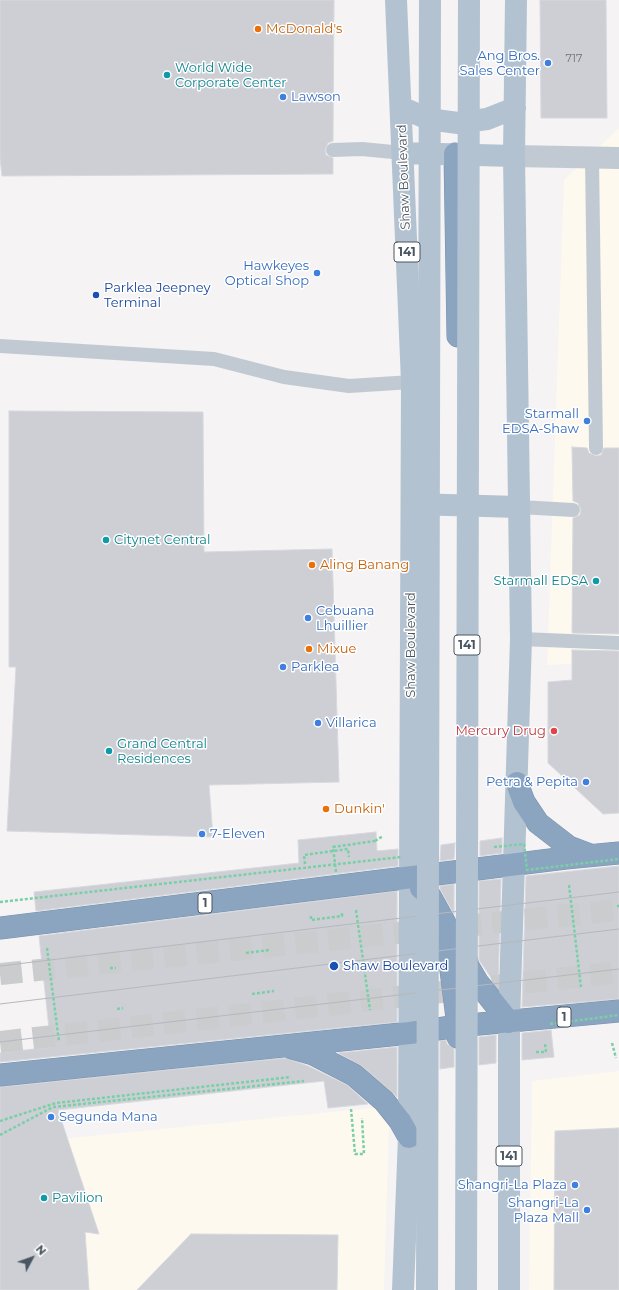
<!DOCTYPE html>
<html>
<head>
<meta charset="utf-8">
<style>
  body { margin:0 }
  #map { position:relative; width:619px; height:1290px; overflow:hidden; background:#f5f3f3; font-family:Montserrat,sans-serif }
  canvas { display:block }
  .north { position:absolute; left:12px; top:1238px; width:40px; height:40px; -webkit-text-stroke:3px #fff; paint-order:stroke; rotate:49deg; font-size:11px; font-weight:700; line-height:16px; text-align:center; color:#4a5661 }
  .north::after { content:''; display:block; margin:auto; width:14px; height:18px; background:#4a5661; clip-path:polygon(50% 0,100% 100%,50% 72%,0 100%) }
</style>
</head>
<body>
<div id="map">
<canvas width="619" height="1290"></canvas>
<div class="north">N</div>
</div>
<script>
const ctx = document.querySelector('canvas').getContext('2d');
ctx.lineJoin = 'round';
function fillPath(path, color) { ctx.fillStyle = color; ctx.fill(path, 'evenodd'); }
const toPath = rows => new Path2D(rows.map(r => 'M' + r).join(''));
function stroke(path, color, width, dash) { ctx.strokeStyle = color; ctx.lineWidth = width; ctx.lineCap = dash ? 'butt' : 'round'; ctx.setLineDash(dash || []); ctx.stroke(path); }
function label(font, color, halo, rows, align = 'center') {
  ctx.font = font + ' Montserrat,sans-serif'; ctx.lineWidth = 3; ctx.setLineDash([]); ctx.textBaseline = 'middle'; ctx.strokeStyle = halo; ctx.fillStyle = color; for (const [text, x, y, turn = 0] of rows) {
    ctx.save(); ctx.translate(x, y); ctx.rotate((+turn || 0) * Math.PI / 180); ctx.textAlign = isNaN(turn) ? turn : align; if (halo) ctx.strokeText(text, 0, 0); ctx.fillText(text, 0, 0); ctx.restore();
  }
}
fillPath(toPath([
  [619,128,619,661,547,665,564,180],
  [619,1071,619,1290,529,1290,532,1081],
  [382,1107,389,1124,384,1290,0,1290,0,1145]
]), '#fdf9ef');
const building = toPath([
  [0,0,334,0,333,141,328,143,325,150,326,155,333,158,333,174,2,176,0,158,0,0],
  [540,0,606,0,607,118,541,118,540,0],
  [9,411,203,412,204,552,332,549,339,782,209,785,213,837,7,831,16,667,9,667,9,411],
  [572,447,587,448,589,453,596,456,601,455,604,448,619,448,619,634,572,633,573,518,580,515,581,510,578,503,573,501,572,447],
  [572,650,619,651,619,813,603,814,548,763,548,682,572,680,572,650],
  [376,832,377,851,398,849,398,866,36,911,34,892,299,863,298,840,376,832],
  [502,838,502,853,480,856,480,841,502,838],
  [455,843,454,859,440,861,441,845,455,843],
  [619,866,619,999,522,1007,526,876,619,866],
  [501,879,498,988,479,960,479,881,501,879],
  [454,884,454,914,440,889,440,886,454,884],
  [397,891,397,1022,0,1062,0,1053,51,1047,39,936,397,891],
  [551,1030,554,1057,522,1060,522,1033,551,1030],
  [496,1035,496,1063,479,1065,479,1037,496,1035],
  [446,1040,447,1044,454,1048,454,1067,440,1069,440,1041,446,1040],
  [397,1047,397,1097,362,1066,338,1053,397,1047],
  [286,1058,308,1066,347,1085,368,1104,328,1108,324,1081,58,1110,99,1234,85,1232,89,1290,0,1290,0,1087,286,1058],
  [619,1128,619,1290,554,1290,555,1131,619,1128],
  [191,1234,338,1235,337,1290,137,1290,191,1234]
]);
fillPath(building, '#cdcfd5');
stroke(building, '#d7d9de', 1);
stroke(toPath([
  [0,974,619,910],
  [0,1042,619,972]
]), '#caccce', 22, [22, 11]);
const highway = toPath([
  [455,154,458,336],
  [517,783,524,802,538,823,569,847,590,855],
  [421,888,430,896,445,923,458,1026,458,1037],
  [0,928,566,858,619,853],
  [465,955,468,966,478,983,509,1022],
  [292,1048,313,1054,354,1075,384,1101,400,1121,409,1137],
  [0,1075,410,1033,458,1026,619,1011]
]);
stroke(highway, '#7690ad', 23);
stroke(toPath([
  [375,841,383,836],
  [305,864,304,855,348,849,349,857],
  [569,885,581,987],
  [617,906,619,906],
  [356,910,370,1010],
  [311,916,311,920,342,916,342,912],
  [47,948,59,1042],
  [246,953,269,950],
  [110,968,116,968],
  [252,994,274,991],
  [117,1009,123,1008],
  [612,1043,616,1058],
  [536,1052,546,1052,545,1044],
  [351,1109,355,1154,364,1154,362,1118],
  [0,1121,56,1103,291,1077],
  [0,1135,53,1107,304,1081]
]), '#7ad0a6', 2.5, [3, 2]);
stroke(toPath([
  [333,150,362,149,403,153],
  [592,158,596,448],
  [0,346,214,359,284,377,349,386,412,382],
  [519,507,573,510],
  [521,639,619,643]
]), '#c1cad2', 14);
stroke(toPath([
  [514,156,619,158]
]), '#c1cad2', 22);
stroke(toPath([
  [396,0,412,382,409,1137,403,1290],
  [401,107,428,119,458,123,487,119,515,108],
  [403,153,514,156],
  [412,504,519,507],
  [509,1290,509,1022,521,639,514,156,516,0]
]), '#b3c2d1', 22);
stroke(highway, '#8ba5c1', 22);
stroke(toPath([
  [0,966,619,892],
  [0,1004,619,929],
  [0,1042,619,969]
]), '#b5b8bd', 1);
stroke(toPath([
  [494,847,524,844,527,870,619,859],
  [336,872,333,847,375,841],
  [0,902,401,857],
  [550,1024,619,1015]
]), '#7ad0a6', 2.5, [3, 2]);
stroke(toPath([
  [427,1290,430,0],
  [466,1290,469,0]
]), '#b3c2d1', 22);
for (const [x, y, r, color] of [
  [258,29,4,"#e8710a"],
  [548,63,4,"#3f7fe0"],
  [167,75,4,"#0f9aa8"],
  [283,97,4,"#3f7fe0"],
  [317,273,4,"#3f7fe0"],
  [96,295,4,"#1a4fb4"],
  [587,421,4,"#3f7fe0"],
  [106,540,4,"#0f9aa8"],
  [312,565,4,"#e8710a"],
  [596,581,4,"#0f9aa8"],
  [308,618,4,"#3f7fe0"],
  [309,649,4,"#e8710a"],
  [283,667,4,"#3f7fe0"],
  [318,723,4,"#3f7fe0"],
  [554,731,4,"#e0444e"],
  [109,751,4,"#0f9aa8"],
  [586,782,4,"#3f7fe0"],
  [326,809,4,"#e8710a"],
  [202,834,4,"#3f7fe0"],
  [334,966,5,"#1a4fb4"],
  [51,1117,4,"#3f7fe0"],
  [575,1185,4,"#3f7fe0"],
  [44,1198,4,"#0f9aa8"],
  [587,1210,4,"#3f7fe0"]
]) { const dot = new Path2D(); dot.arc(x, y, r, 0, 2 * Math.PI); ctx.fillStyle = color; ctx.fill(dot); stroke(dot, '#fff', 1.5); }
label('11px', '#6b747e', null, [
  ["717",574,59]
]);
for (const [x, y, w] of [
  [407,252,26],
  [467,645,26],
  [205,903,14],
  [564,1017,14],
  [509,1156,26]
]) { const box = new Path2D(); box.roundRect(x - w / 2, y - 10, w, 20, 3); ctx.fillStyle = '#fff'; ctx.fill(box); stroke(box, '#4a5661', 1); }
label('bold 12px', '#4a5661', null, [
  ["141",407,252],
  ["141",467,645],
  ["1",205,903],
  ["1",564,1017],
  ["141",509,1156]
]);
label('13px', '#c56008', '#fff', [
  ["McDonald's",266,29],
  ["Aling Banang",320,565],
  ["Mixue",317,649],
  ["Dunkin'",334,809]
], 'left');
label('13px', '#366cbe', '#fff', [
  ["Ang Bros.",540,56],
  ["Sales Center",540,71],
  ["Lawson",291,97,"left"],
  ["Hawkeyes",309,266],
  ["Optical Shop",309,281],
  ["Starmall",579,414],
  ["EDSA-Shaw",579,429],
  ["Cebuana",316,611,"left"],
  ["Lhuillier",316,626,"left"],
  ["Parklea",291,667,"left"],
  ["Villarica",326,723,"left"],
  ["Petra & Pepita",578,782],
  ["7-Eleven",210,834,"left"],
  ["Segunda Mana",59,1117,"left"],
  ["Shangri-La Plaza",567,1185],
  ["Shangri-La",579,1203],
  ["Plaza Mall",579,1218]
], 'right');
label('13px', '#0d838f', '#fff', [
  ["World Wide",175,68],
  ["Corporate Center",175,83],
  ["Citynet Central",114,540],
  ["Starmall EDSA",588,581,"right"],
  ["Grand Central",117,744],
  ["Residences",117,759],
  ["Pavilion",52,1198]
], 'left');
label('13px', '#4a5661', '#fff', [
  ["Shaw Boulevard",404,177,-92],
  ["Shaw Boulevard",411,645,-90]
]);
label('13px', '#164399', '#fff', [
  ["Parklea Jeepney",104,288],
  ["Terminal",104,303],
  ["Shaw Boulevard",343,966]
], 'left');
label('13px', '#be3a42', '#fff', [
  ["Mercury Drug",546,731]
], 'right');
</script>
</body>
</html>
